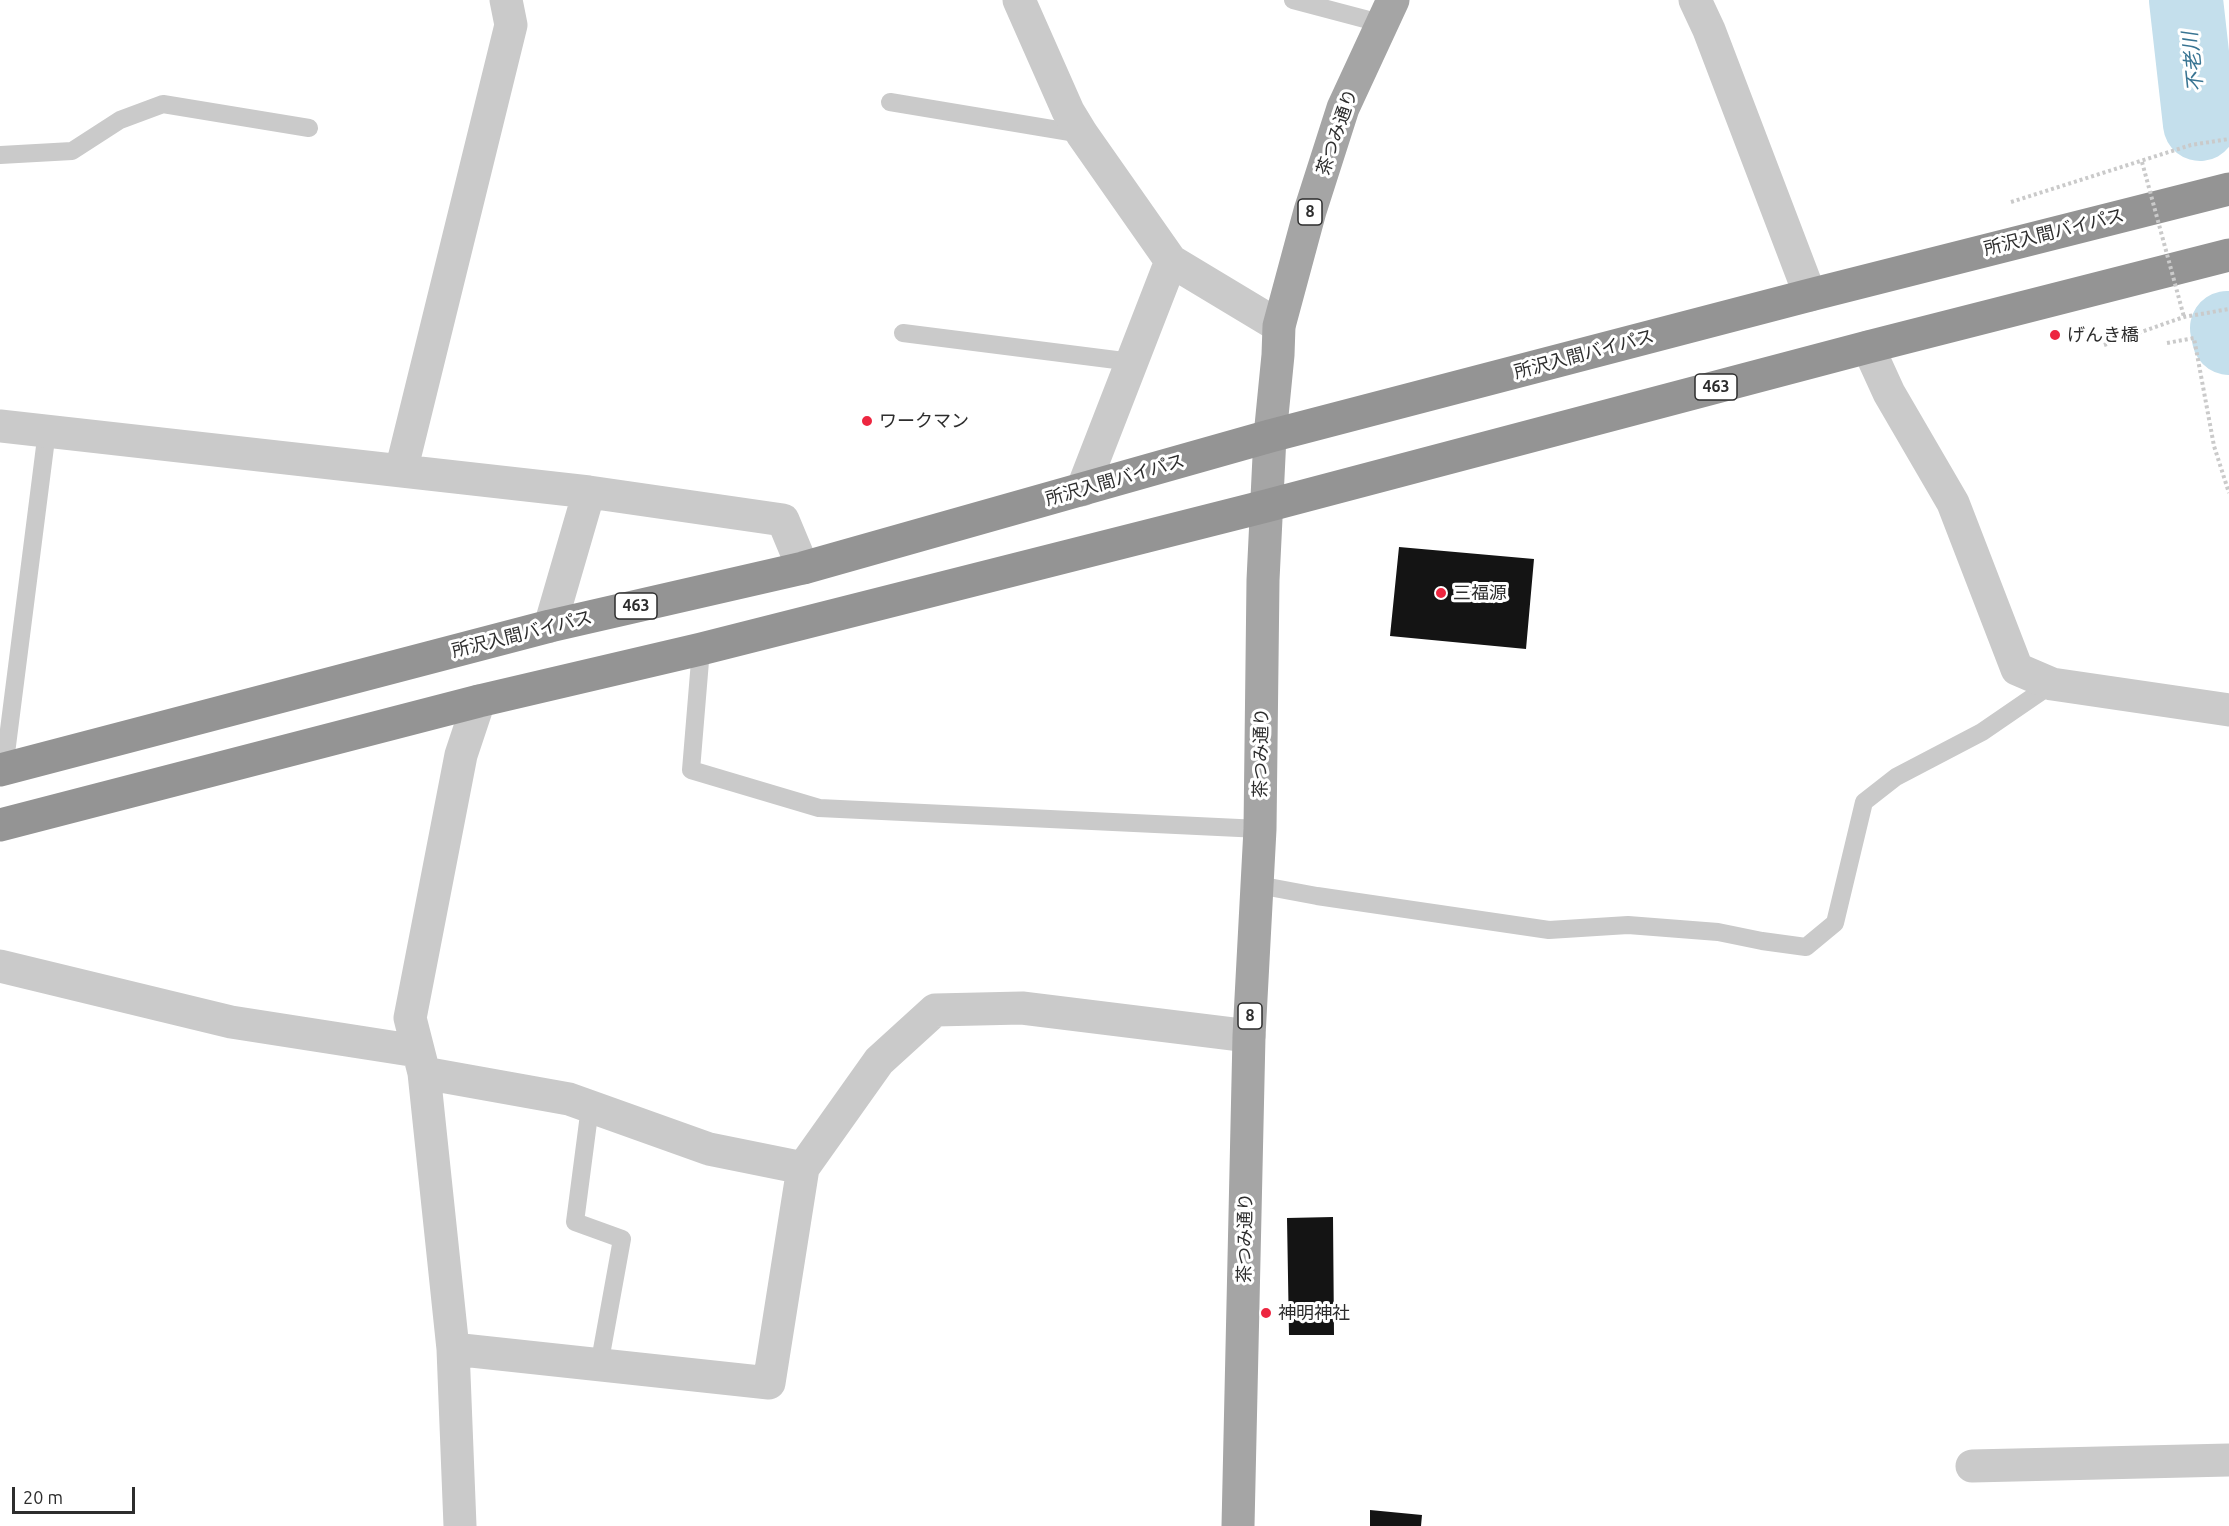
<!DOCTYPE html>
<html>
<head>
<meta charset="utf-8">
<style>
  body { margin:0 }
  #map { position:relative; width:2229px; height:1526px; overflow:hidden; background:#fff; font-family:Ubuntu,sans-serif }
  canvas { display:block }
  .scale { position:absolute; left:12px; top:1487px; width:123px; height:27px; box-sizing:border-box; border:3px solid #2d2d2d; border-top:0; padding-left:8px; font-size:18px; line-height:21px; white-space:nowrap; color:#2d2d2d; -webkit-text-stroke:4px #fff; paint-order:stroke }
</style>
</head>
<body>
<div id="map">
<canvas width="2229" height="1526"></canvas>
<div class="scale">20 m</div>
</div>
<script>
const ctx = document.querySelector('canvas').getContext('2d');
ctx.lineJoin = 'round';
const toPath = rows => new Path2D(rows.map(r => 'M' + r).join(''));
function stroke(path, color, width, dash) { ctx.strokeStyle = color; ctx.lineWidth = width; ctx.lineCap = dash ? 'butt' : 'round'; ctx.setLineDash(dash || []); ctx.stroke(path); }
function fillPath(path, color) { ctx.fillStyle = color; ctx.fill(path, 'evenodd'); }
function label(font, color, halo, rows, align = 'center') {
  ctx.font = font + ' Ubuntu,"Noto Sans JP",sans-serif'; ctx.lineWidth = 6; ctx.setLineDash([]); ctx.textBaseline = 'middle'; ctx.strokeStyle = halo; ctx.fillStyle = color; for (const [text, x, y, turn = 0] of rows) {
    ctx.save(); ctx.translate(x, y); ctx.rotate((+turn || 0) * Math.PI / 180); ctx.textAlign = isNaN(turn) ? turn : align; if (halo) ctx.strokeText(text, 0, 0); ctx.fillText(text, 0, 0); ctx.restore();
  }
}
stroke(toPath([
  [2186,0,2200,124],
  [2227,328,2229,338]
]), '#c4dfec', 74);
fillPath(toPath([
  [1399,547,1534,559,1526,649,1390,636],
  [1333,1217,1334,1335,1289,1335,1287,1218],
  [1370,1510,1422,1515,1421,1526,1370,1526]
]), '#141414');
stroke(toPath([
  [2011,202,2191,145,2229,139],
  [2167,343,2194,338,2214,446,2229,493],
  [2104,345,2184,317,2229,309]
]), '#cacaca', 4, [3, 3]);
stroke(toPath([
  [1293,0,1380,23],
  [890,102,1082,134],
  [0,155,72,151,120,120,163,104,309,128],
  [903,333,1132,362],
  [701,649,691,770,819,808,1260,829],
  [4,769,47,431],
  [1258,885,1317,896,1549,930,1628,925,1718,932,1762,941,1806,947,1835,923,1864,802,1896,777,1982,732,2052,684],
  [590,1107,575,1222,622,1239,599,1366]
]), '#cacaca', 18);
stroke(toPath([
  [1019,0,1068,111,1082,134,1171,261,1279,326],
  [1695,0,1709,30,1810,295],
  [1868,347,1889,393,1953,503,2017,669,2052,684,2229,710],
  [0,426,589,492,783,520,803,568],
  [401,471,511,25,506,0],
  [1082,490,1171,261],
  [550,626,589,492],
  [0,966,231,1022,417,1051],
  [424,1073,569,1099,709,1149,803,1168],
  [453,1349,769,1383,803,1168,879,1061,935,1010,1022,1008,1249,1036],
  [1972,1466,2229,1460],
  [460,1526,453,1349,424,1073,410,1018,461,755,479,701]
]), '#cacaca', 33);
stroke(toPath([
  [1238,1526,1249,1036,1260,829,1263,580,1270,436,1278,355,1279,326,1310,211,1343,108,1393,0]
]), '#a5a5a5', 33);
stroke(toPath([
  [0,770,550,626,803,568,1270,436,1810,295,2229,189],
  [0,825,479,701,701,649,1266,506,1868,347,2229,255]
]), '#949494', 33);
stroke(toPath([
  [2142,162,2184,317]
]), '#cacaca', 4, [3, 3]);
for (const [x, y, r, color] of [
  [2055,335,6,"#ed2640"],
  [867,421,6,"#ed2640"],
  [1441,593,6,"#ed2640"],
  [1266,1313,6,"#ed2640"]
]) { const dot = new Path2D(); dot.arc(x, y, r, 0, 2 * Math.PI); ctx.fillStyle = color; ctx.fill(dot); stroke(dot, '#fff', 2); }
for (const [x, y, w] of [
  [1310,212,24],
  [1716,387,42],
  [636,606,42],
  [1250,1016,24]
]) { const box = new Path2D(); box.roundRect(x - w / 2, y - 13, w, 26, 4.5); ctx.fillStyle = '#fff'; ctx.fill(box); stroke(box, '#2d2d2d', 1.5); }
label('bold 16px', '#2d2d2d', null, [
  ["8",1310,212],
  ["463",1716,387],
  ["463",636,606],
  ["8",1250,1016]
]);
label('18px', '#2d2d2d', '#fff', [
  ["茶つみ通り",1337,132,-71],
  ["所沢入間バイパス",2054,232,-14],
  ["所沢入間バイパス",1584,354,-15],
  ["所沢入間バイパス",1115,480,-16],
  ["所沢入間バイパス",522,634,-14],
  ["茶つみ通り",1261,753,-89],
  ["茶つみ通り",1245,1238,-89]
]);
label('18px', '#2d2d2d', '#fff', [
  ["げんき橋",2067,335],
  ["ワークマン",879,421],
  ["三福源",1453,593],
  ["神明神社",1278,1313]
], 'left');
label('italic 20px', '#387492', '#fff', [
  ["不老川",2193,62,-96]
]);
</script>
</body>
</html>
